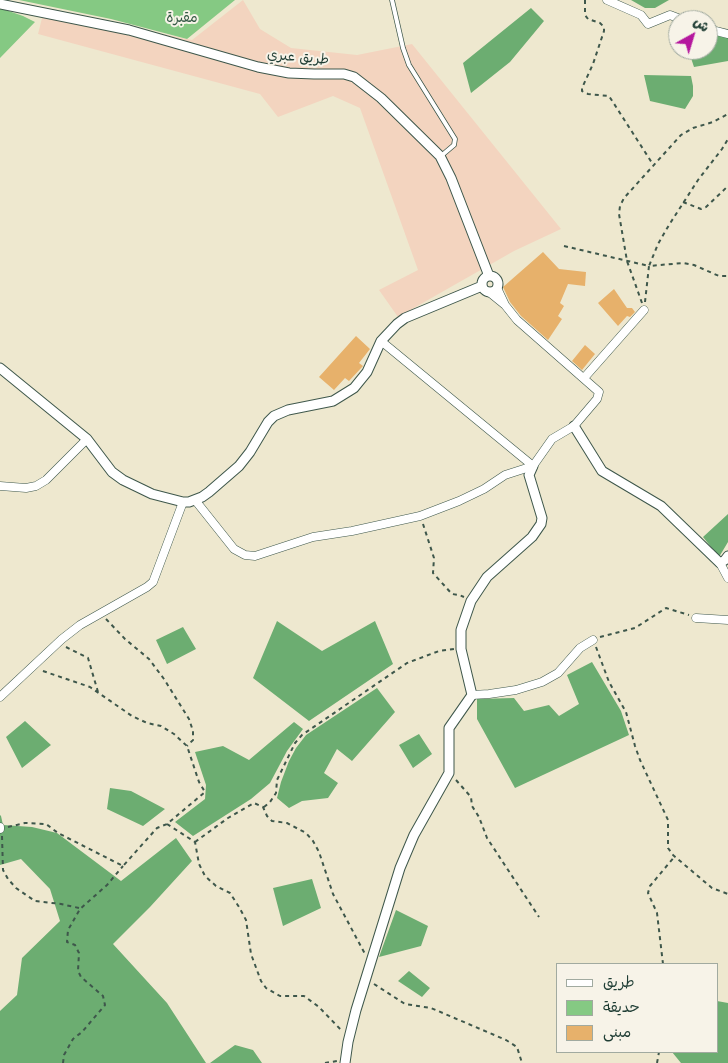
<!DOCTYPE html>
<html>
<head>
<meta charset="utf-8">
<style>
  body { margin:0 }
  #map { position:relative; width:728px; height:1063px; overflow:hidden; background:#eee8cf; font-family:Mali,"Playpen Sans Arabic",sans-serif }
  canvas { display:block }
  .legend { position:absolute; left:556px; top:963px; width:162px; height:90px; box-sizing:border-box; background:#f7f3e8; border:1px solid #a1aaa0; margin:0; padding:6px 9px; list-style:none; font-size:15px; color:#1f3d34 }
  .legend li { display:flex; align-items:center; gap:10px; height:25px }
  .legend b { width:25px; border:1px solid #a1aaa0 }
  .north { position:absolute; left:668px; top:10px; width:50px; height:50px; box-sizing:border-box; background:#f7f3e8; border:1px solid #a1aaa0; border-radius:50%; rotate:39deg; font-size:14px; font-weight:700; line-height:20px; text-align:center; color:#1f3d34 }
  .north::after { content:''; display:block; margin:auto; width:18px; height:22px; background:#b5179e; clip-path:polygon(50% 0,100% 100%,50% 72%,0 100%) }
</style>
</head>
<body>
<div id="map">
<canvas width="728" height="1063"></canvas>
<ul class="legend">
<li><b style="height:6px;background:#fff"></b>طريق</li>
<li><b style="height:14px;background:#85c983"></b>حديقة</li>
<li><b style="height:14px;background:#e7b16b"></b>مبنى</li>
</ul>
<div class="north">ش</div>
</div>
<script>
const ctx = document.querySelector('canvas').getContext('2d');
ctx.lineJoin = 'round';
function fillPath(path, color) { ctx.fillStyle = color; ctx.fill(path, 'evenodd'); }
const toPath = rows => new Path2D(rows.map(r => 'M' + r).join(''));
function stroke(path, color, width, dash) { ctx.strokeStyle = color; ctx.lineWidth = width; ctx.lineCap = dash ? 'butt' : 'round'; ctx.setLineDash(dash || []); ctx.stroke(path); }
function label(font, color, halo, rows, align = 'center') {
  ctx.font = font + ' Mali,"Playpen Sans Arabic",sans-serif'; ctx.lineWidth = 4; ctx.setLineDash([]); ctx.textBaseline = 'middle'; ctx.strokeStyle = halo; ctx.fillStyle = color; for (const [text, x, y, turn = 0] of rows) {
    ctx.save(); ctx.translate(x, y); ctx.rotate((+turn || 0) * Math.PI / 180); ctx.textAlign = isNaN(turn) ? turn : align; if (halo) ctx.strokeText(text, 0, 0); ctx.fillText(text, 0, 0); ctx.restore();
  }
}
fillPath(toPath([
  [243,0,260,29,291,48,357,55,412,44,561,229,514,251,398,317,379,290,418,270,360,108,333,96,278,117,260,94,38,34,44,10,192,40]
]), '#f3d4bf');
fillPath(toPath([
  [19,0,235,0,187,39,111,19],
  [0,8,23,16,35,22,0,58]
]), '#85c983');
fillPath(toPath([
  [631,0,669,0,655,8,645,8],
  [531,8,544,21,510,62,471,93,463,63],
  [720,34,728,36,728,61,694,67,690,55,697,50,708,50,708,42],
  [644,75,691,76,693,86,693,96,685,109,650,101],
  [728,514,728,542,719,557,703,537],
  [277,621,322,651,375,621,393,664,309,721,253,678],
  [183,627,196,649,167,664,156,640],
  [592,662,621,711,629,735,515,788,477,719,477,699,514,698,524,711,549,705,559,716,579,704,567,675],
  [377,688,395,712,352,761,337,749,324,773,338,783,328,798,302,801,289,808,277,798,281,782,289,761,296,748,306,735],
  [25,721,51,745,22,768,6,737],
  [294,722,303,729,287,751,270,783,251,799,193,836,175,822,205,799,206,785,195,752,223,746,249,760],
  [419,734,432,754,413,768,399,745],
  [110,788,131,791,165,809,143,826,107,809],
  [0,815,1,816,3,825,32,827,57,833,121,881,176,838,192,861,150,907,113,944,167,1003,206,1063,0,1063,0,1011,17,995,22,958,60,921,50,889,21,859,0,865],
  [312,879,321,908,283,926,273,888],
  [396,910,428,926,421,946,379,957],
  [409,971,430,988,422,997,398,981],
  [717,1001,728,1003,728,1063,681,1063,672,1052,717,1052],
  [235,1045,253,1050,262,1063,210,1063]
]), '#6cad71');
fillPath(toPath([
  [543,252,559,269,586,272,585,286,568,284,560,303,564,306,558,316,562,319,548,340,521,316,510,302,503,287],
  [614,289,627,308,632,308,635,312,630,317,627,316,618,326,598,303],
  [356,336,370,349,359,363,363,366,349,381,345,378,334,390,319,377],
  [585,345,595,354,582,370,572,361]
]), '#e7b16b');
const service = toPath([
  [392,0,403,48,409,65,455,139,454,145,441,156]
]);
const minor = toPath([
  [607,0,641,15,648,24,670,15,683,20],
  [708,29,728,34],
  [489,292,505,305],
  [381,341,533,466,552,439,574,426,597,399,599,392,517,320,505,305,497,288],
  [584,378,644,310],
  [0,486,26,488,36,486,46,480,87,439],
  [195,500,234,549,245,555,255,556,313,537,352,531,420,516,459,501,484,489,505,475,533,466],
  [720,563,728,578],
  [696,618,728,620],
  [472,695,489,694,516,690,542,682,558,673,580,648,593,640],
  [0,697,62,639,80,625,147,587,153,582,183,502],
  [0,827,0,829]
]);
const tertiary = toPath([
  [0,4,129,30,258,67,289,73,314,74,344,74,354,77,381,98,440,156,451,178,489,276],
  '482 284a8 8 0 1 1 16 0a8 8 0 1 1-16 0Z',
  [0,368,87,439,112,472,123,480,152,494,183,502,189,502,202,497,209,492,239,466,250,452,268,422,274,416,288,410,333,401,354,388,367,372,381,341,397,324,405,318,482,286],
  [574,426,602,471,661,506,720,563,725,560,728,556],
  [345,1063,348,1042,356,1010,400,868,414,835,449,773,449,728,472,695,461,649,461,630,471,601,487,577,532,537,541,524,542,518,529,475,533,466]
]);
stroke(service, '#3e574b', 5.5);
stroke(minor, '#3e574b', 9);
stroke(tertiary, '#3e574b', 11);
stroke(toPath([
  [585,0,585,15,588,19,600,23,604,27,604,31,593,64,582,88,582,91,588,94,609,96,654,166],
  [683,202,701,209,706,207,728,186],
  [564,246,649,266,658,244,669,225,698,180,722,149,728,139],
  [645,302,649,266,683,263,694,265,719,276,728,276],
  [642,303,627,261,619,214,620,206,624,198,681,135,693,128,713,122,728,114],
  [423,524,434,558,433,573,452,594,459,595,464,597],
  [106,619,125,639,149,659,164,679,189,719,193,731,193,740,187,746],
  [600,637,635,628,666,608,689,615],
  [66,647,88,658,98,692],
  [596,647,609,682,626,712,635,746,640,760,668,820,668,848,673,855,712,888,728,894],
  [456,780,471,797,472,806,479,817,487,838,539,917],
  [264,807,270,802,276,793,277,780,295,743,302,735,407,663,439,651,454,649],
  [167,824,195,842,199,864,205,876,216,886,230,893,239,907,246,920,251,954,261,981,266,988,280,996,304,996,319,1007,342,1031],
  [8,827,25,823,46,824,58,833,123,866,157,828,167,824,205,792,199,782,187,746,174,734,161,726,147,723,132,716,90,687,40,670],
  [2,836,3,870,8,879,16,888,35,901,61,904,79,908],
  [195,842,228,818,254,803,263,807,267,816,272,821,287,823,306,833,313,841,319,852,333,894,365,954],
  [663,964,657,913,648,893,650,886,675,856],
  [374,984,405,1004,431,1008,506,1040,517,1047,522,1063],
  [63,1063,64,1055,73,1039,82,1032,105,1005,103,996,81,977,78,971,79,953,75,945,67,942,68,930,80,909,107,885,123,866],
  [325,1063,337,1061],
  [657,1063,659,1052]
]), '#3e574b', 2, [4, 4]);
stroke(service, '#fff', 4);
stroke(minor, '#fff', 8);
stroke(tertiary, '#fff', 9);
label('14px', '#335944', '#f7f3e8', [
  ["مقبرة",182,18]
]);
label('14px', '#1f3d34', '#f7f3e8', [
  ["طريق عبري",298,57,5]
]);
</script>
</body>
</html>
